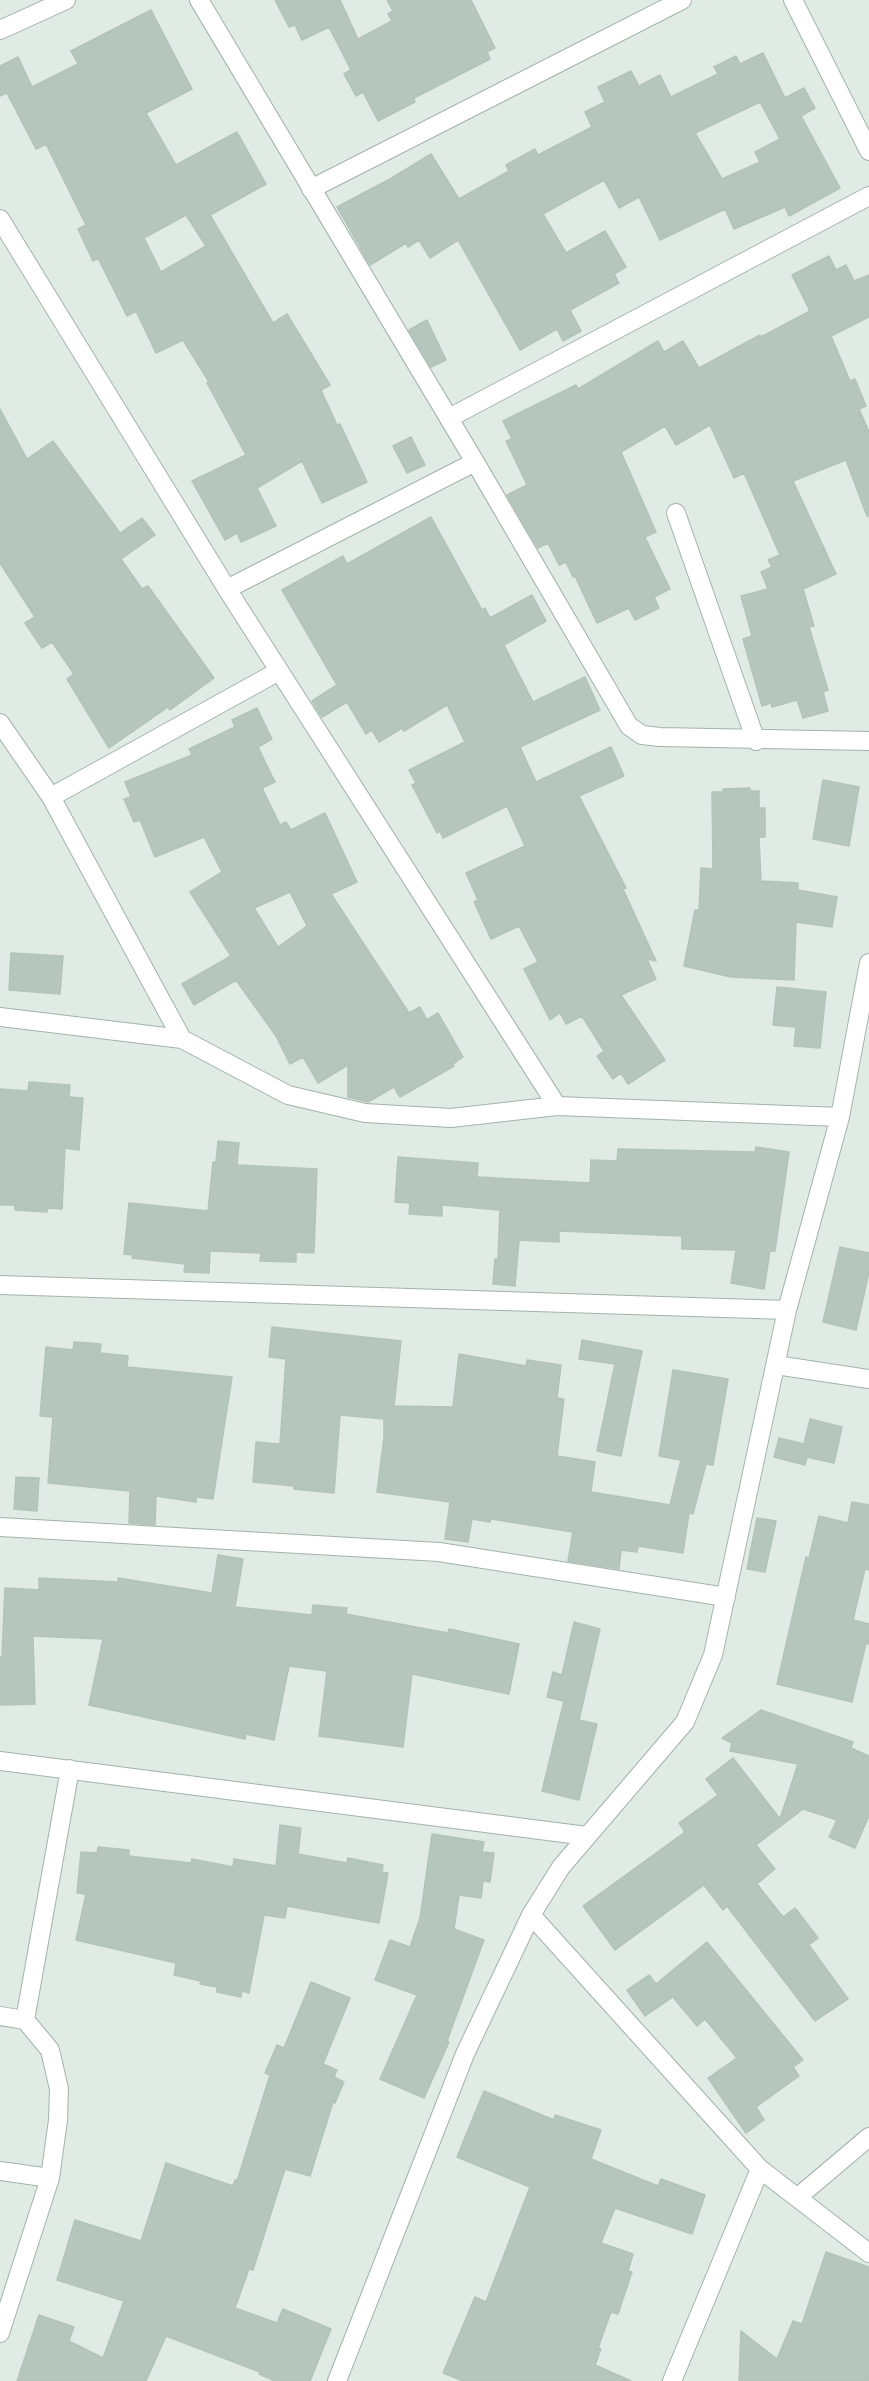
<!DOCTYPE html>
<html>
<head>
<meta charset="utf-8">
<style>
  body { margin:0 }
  canvas { display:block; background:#dfebe4 }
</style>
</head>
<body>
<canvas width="869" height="2381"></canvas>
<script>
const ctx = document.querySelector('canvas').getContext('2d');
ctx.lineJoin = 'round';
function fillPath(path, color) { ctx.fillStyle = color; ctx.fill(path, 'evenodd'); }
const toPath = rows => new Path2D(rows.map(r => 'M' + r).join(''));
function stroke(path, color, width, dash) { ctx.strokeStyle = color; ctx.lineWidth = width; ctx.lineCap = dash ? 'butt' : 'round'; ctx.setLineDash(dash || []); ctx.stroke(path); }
const building = toPath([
  [275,0,340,0,358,39,392,21,388,14,393,11,387,0,471,0,495,48,487,52,490,59,414,98,415,102,378,121,363,92,356,96,344,74,351,70,329,27,302,40,295,25,289,27,275,0],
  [151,10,192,89,146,113,176,165,237,132,266,184,210,215,273,323,287,314,330,385,321,390,337,425,340,424,367,482,322,503,302,461,257,488,276,526,241,542,237,533,225,540,192,481,246,455,207,383,209,382,183,340,156,353,136,311,127,316,98,258,93,261,78,229,86,225,46,144,36,149,7,93,0,96,0,66,18,57,32,87,78,64,71,51,151,10],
  [186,215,206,246,161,272,144,238,186,215],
  [763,53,785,98,804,88,815,108,801,116,840,188,789,216,785,207,734,229,725,209,660,240,639,197,619,208,604,180,543,214,566,253,605,231,626,267,614,274,619,283,570,310,581,331,563,341,557,329,520,350,458,240,430,258,419,240,408,247,406,243,370,265,337,207,390,179,431,154,459,199,509,171,506,165,535,149,538,155,592,127,585,112,605,102,598,87,631,71,639,86,660,75,671,97,718,74,714,67,736,56,740,64,763,53],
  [760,102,780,139,755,152,760,162,722,179,695,133,760,102],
  [829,256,836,270,846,265,854,281,869,275,869,317,831,336,850,381,855,379,866,406,859,409,869,432,869,516,867,516,846,460,793,481,836,574,803,589,814,626,809,627,828,690,823,692,828,711,803,718,797,700,772,707,771,703,762,706,743,639,752,636,741,596,768,589,761,572,772,567,768,560,780,555,744,473,734,478,710,425,676,445,665,426,621,452,656,532,645,537,670,589,654,597,659,608,635,620,629,608,597,623,575,576,573,577,566,562,559,565,548,543,538,548,507,495,527,485,506,441,512,439,503,421,576,385,578,389,658,341,664,352,683,341,699,368,760,335,761,337,810,311,792,275,829,256],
  [427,320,446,360,431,367,409,330,427,320],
  [0,409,27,459,53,441,120,533,142,518,155,535,121,559,142,589,148,586,214,678,170,710,168,707,109,748,67,679,74,674,52,642,42,648,25,623,35,617,0,563,0,409],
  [411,437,425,465,407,473,393,446,411,437],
  [431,517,482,610,485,608,490,618,532,595,546,621,504,645,533,702,585,677,600,710,520,747,536,782,611,747,624,776,579,796,626,888,623,889,656,961,647,959,656,979,621,995,665,1060,628,1084,621,1073,613,1079,597,1056,604,1051,582,1016,566,1024,560,1013,550,1020,524,969,538,962,519,926,491,939,474,902,478,900,466,873,525,846,507,806,443,838,440,831,437,833,412,785,416,783,409,770,465,742,447,705,404,731,402,728,379,742,372,730,366,734,347,702,322,717,312,701,337,685,282,590,343,556,347,564,431,517],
  [257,708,272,739,258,747,275,782,262,788,280,825,286,822,291,830,325,813,357,882,331,894,409,1013,420,1007,427,1020,438,1013,463,1057,453,1064,454,1066,400,1097,394,1087,368,1102,348,1097,348,1065,318,1083,303,1057,290,1064,276,1036,236,980,194,1005,182,984,231,956,190,892,222,872,204,837,155,857,140,820,134,822,124,799,131,797,125,782,192,755,189,749,235,727,232,720,257,708],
  [290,892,307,926,278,947,254,908,290,892],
  [823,780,859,787,849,846,813,839,823,780],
  [750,788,750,791,759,791,759,808,765,808,765,837,759,837,761,881,798,883,798,890,837,897,832,927,796,922,794,980,731,977,684,966,695,910,699,910,701,868,713,869,712,792,723,792,723,789,750,788],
  [11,953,63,956,60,994,9,990,11,953],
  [777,987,826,992,820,1048,794,1046,796,1027,773,1025,777,987],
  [29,1082,70,1085,69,1097,83,1098,79,1150,65,1148,62,1209,47,1208,47,1212,15,1210,15,1205,0,1205,0,1089,28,1091,29,1082],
  [218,1141,239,1143,237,1165,317,1169,314,1253,296,1252,296,1262,260,1261,261,1253,210,1251,209,1273,184,1272,185,1264,132,1258,133,1255,124,1254,129,1203,208,1211,213,1162,216,1162,218,1141],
  [756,1147,789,1152,775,1251,770,1251,764,1289,731,1283,736,1250,682,1249,682,1236,559,1231,559,1242,519,1240,515,1286,493,1284,495,1259,498,1259,500,1210,442,1205,442,1216,409,1214,410,1203,395,1202,398,1157,478,1163,477,1177,590,1183,591,1160,617,1161,618,1149,755,1152,756,1147],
  [840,1247,869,1253,869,1272,856,1330,823,1322,840,1247],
  [272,1327,401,1341,394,1406,453,1407,459,1354,526,1366,527,1360,561,1365,557,1398,564,1399,557,1456,595,1462,591,1492,670,1505,681,1460,659,1456,673,1370,728,1379,713,1465,706,1464,693,1514,689,1513,683,1553,638,1546,637,1552,621,1550,619,1569,568,1561,573,1532,491,1519,490,1522,472,1519,468,1542,445,1539,450,1502,377,1492,384,1437,384,1419,340,1415,334,1493,294,1489,294,1486,253,1482,256,1442,280,1444,286,1359,269,1357,272,1327],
  [582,1340,642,1351,621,1456,597,1451,615,1364,579,1359,582,1340],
  [74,1342,101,1344,100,1353,128,1356,127,1367,232,1377,213,1499,196,1497,196,1502,156,1496,155,1525,129,1523,130,1491,48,1483,53,1417,40,1416,46,1347,73,1350,74,1342],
  [810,1419,842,1427,834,1463,807,1457,805,1465,774,1457,779,1438,804,1444,810,1419],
  [16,1477,39,1478,37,1511,14,1509,16,1477],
  [852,1502,869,1505,869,1570,865,1569,853,1620,869,1624,869,1644,866,1643,852,1702,777,1684,806,1557,809,1558,819,1516,848,1523,852,1502],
  [757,1518,776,1521,765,1572,747,1569,757,1518],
  [218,1555,243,1559,235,1607,312,1615,313,1605,347,1608,346,1614,448,1633,449,1629,519,1644,509,1694,412,1674,403,1747,319,1736,327,1671,289,1666,274,1740,246,1734,245,1739,89,1705,103,1639,33,1636,35,1704,0,1705,0,1657,2,1657,5,1588,39,1590,39,1578,118,1582,118,1578,212,1593,218,1555],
  [574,1622,600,1629,579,1720,597,1724,579,1800,542,1791,564,1701,547,1697,553,1672,562,1675,574,1622],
  [761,1710,853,1742,851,1748,869,1756,869,1816,855,1848,829,1837,837,1820,803,1809,756,1845,775,1869,757,1884,783,1917,795,1908,818,1938,809,1945,848,1999,815,2021,727,1906,723,1910,704,1885,615,1950,583,1906,685,1832,679,1823,718,1795,706,1779,733,1758,780,1819,798,1764,730,1751,732,1743,722,1738,761,1710],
  [280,1825,301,1828,298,1854,347,1863,348,1858,383,1865,382,1872,388,1873,379,1923,287,1906,285,1918,264,1915,249,1993,242,1991,241,1997,217,1992,217,1987,200,1984,201,1981,174,1975,176,1963,76,1940,86,1894,77,1893,81,1852,97,1853,98,1847,129,1850,129,1856,191,1863,192,1859,233,1867,234,1859,276,1866,280,1825],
  [432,1834,484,1842,482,1852,494,1853,490,1882,483,1881,481,1898,459,1895,454,1929,484,1940,447,2041,449,2042,424,2098,380,2079,417,1995,375,1980,390,1940,410,1947,420,1918,432,1834],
  [707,1942,803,2060,793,2067,799,2076,756,2107,764,2120,746,2133,708,2078,737,2058,705,2019,697,2026,673,1997,645,2016,627,1990,649,1975,656,1984,707,1942],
  [311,1982,350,1998,323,2064,337,2070,334,2077,344,2082,335,2103,333,2102,310,2176,285,2169,253,2270,249,2269,235,2308,277,2323,283,2309,331,2329,310,2381,275,2381,259,2374,260,2372,166,2336,146,2381,17,2381,39,2315,74,2327,69,2341,103,2358,124,2301,57,2280,75,2220,141,2241,166,2163,233,2186,235,2180,237,2181,270,2075,265,2073,277,2045,284,2048,311,1982],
  [484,2091,554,2120,555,2115,601,2130,591,2159,658,2186,661,2179,705,2195,692,2234,615,2208,601,2243,633,2254,628,2271,632,2272,618,2314,611,2312,598,2348,601,2349,595,2365,631,2381,463,2381,443,2373,475,2297,486,2302,530,2187,457,2157,484,2091],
  [826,2252,869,2267,869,2381,739,2381,741,2331,777,2359,793,2321,802,2324,826,2252]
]);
fillPath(building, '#b5c6bd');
stroke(building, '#b2c4ba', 1.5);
const minor = toPath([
  [199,0,475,462,629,726,642,735,660,737,869,741],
  [793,0,869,151],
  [0,30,66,0],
  [311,189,682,0],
  [0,219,227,589,557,1106],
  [449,418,869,196],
  [676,513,756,741],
  [227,589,475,462],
  [0,723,51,797,182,1039],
  [51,797,279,671],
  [0,1017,182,1039,288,1095,365,1113,451,1118,557,1106,840,1117],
  [0,1285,787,1310],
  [776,1365,869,1379],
  [0,1527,439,1552,726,1597],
  [0,1761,587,1836],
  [531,1915,760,2169,869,2253],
  [0,2016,25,2020,50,2050,59,2089,58,2120,50,2178,0,2333],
  [25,2020,70,1769],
  [0,2171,50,2178],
  [798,2197,869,2137],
  [337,2381,465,2054,531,1915,561,1867,685,1722,713,1655,787,1310,840,1117,869,963],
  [672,2381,760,2169]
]);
stroke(minor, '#a2b3aa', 20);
stroke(minor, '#fff', 18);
</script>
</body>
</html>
